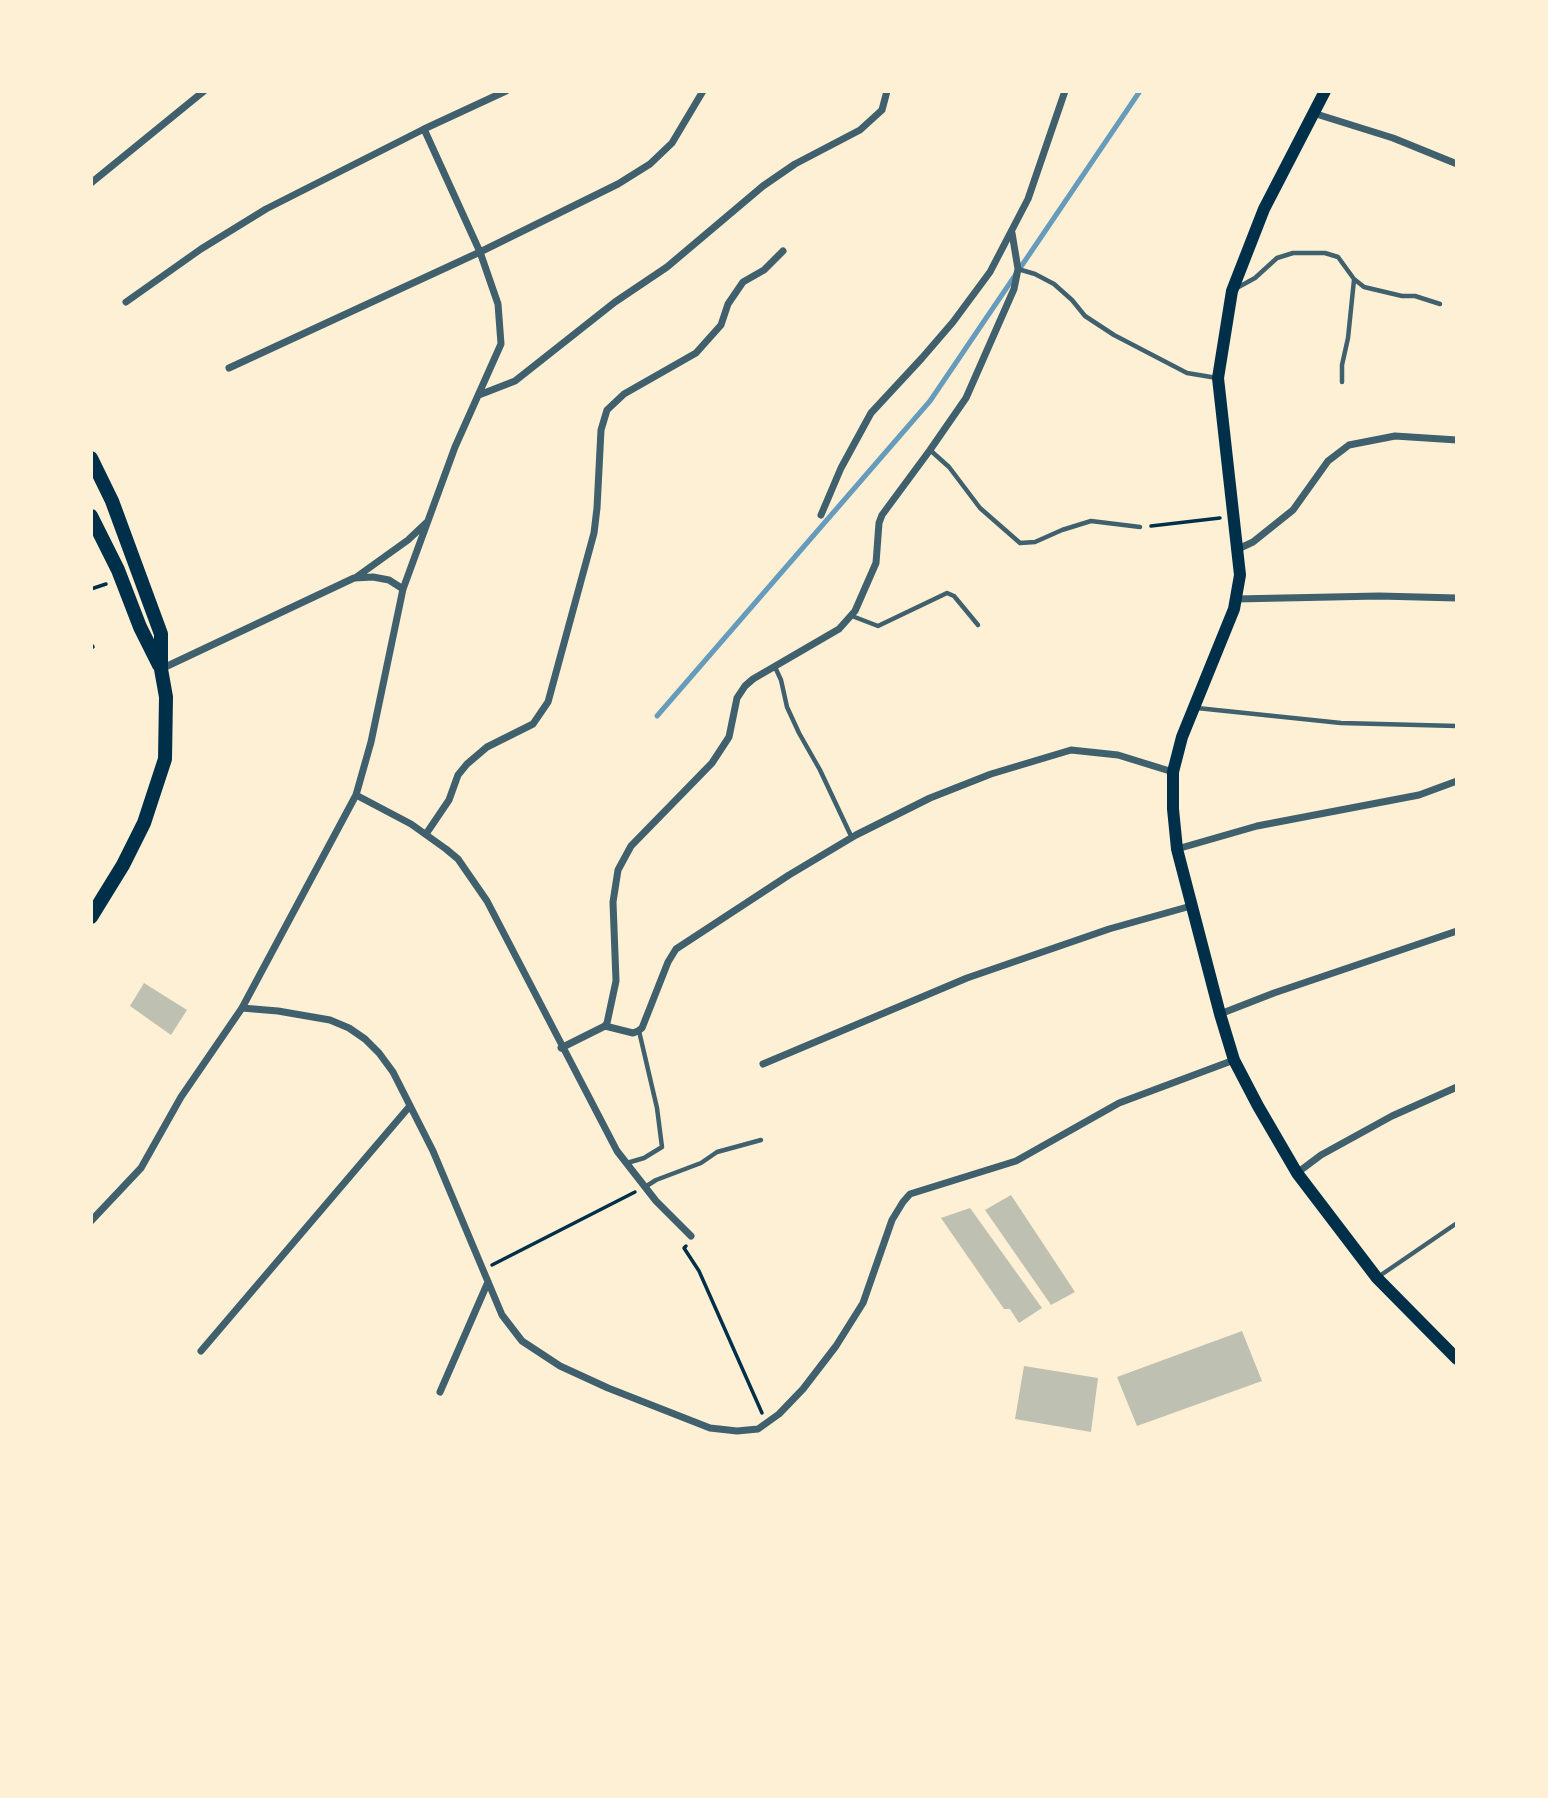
<!DOCTYPE html>
<html>
<head>
<meta charset="utf-8">
<style>
  body { margin:0 }
  #map { position:relative; width:1548px; height:1798px; overflow:hidden; background:#fdf0d5; font-family:Poppins,sans-serif }
  canvas { display:block }
  .frame { position:absolute; inset:0; border:93px solid #fdf0d5; pointer-events:none }
</style>
</head>
<body>
<div id="map">
<canvas width="1548" height="1798"></canvas>
<div class="frame"></div>
</div>
<script>
const ctx = document.querySelector('canvas').getContext('2d');
ctx.lineJoin = 'round';
const toPath = rows => new Path2D(rows.map(r => 'M' + r).join(''));
function stroke(path, color, width, dash) { ctx.strokeStyle = color; ctx.lineWidth = width; ctx.lineCap = dash ? 'butt' : 'round'; ctx.setLineDash(dash || []); ctx.stroke(path); }
function fillPath(path, color) { ctx.fillStyle = color; ctx.fill(path, 'evenodd'); }
stroke(toPath([
  [657,716,930,401,1140,91]
]), '#669bbc', 5);
fillPath(toPath([
  [144,983,187,1010,171,1035,130,1006],
  [1011,1195,1075,1292,1051,1305,985,1210],
  [970,1208,1042,1308,1019,1323,1010,1309,1004,1309,941,1218],
  [1242,1331,1262,1381,1137,1426,1117,1377],
  [1024,1366,1098,1378,1091,1432,1015,1419]
]), '#bec0b2');
stroke(toPath([
  [1151,526,1220,518],
  [91,589,106,584],
  [91,644,93,647],
  [686,1246,684,1248,699,1271,762,1413],
  [492,1265,635,1192]
]), '#003049', 3.5);
stroke(toPath([
  [1018,269,1035,274,1054,284,1072,300,1085,316,1114,335,1187,373,1217,378],
  [1235,289,1255,278,1277,258,1293,253,1325,253,1338,257,1354,279,1364,287,1402,296,1415,296,1440,304],
  [1342,382,1342,365,1348,338,1354,280],
  [930,450,949,467,980,508,1020,543,1035,542,1062,530,1091,521,1140,527],
  [852,616,878,626,947,593,954,596,978,625],
  [775,667,781,680,787,707,799,733,820,770,852,838],
  [1197,708,1341,723,1457,726],
  [627,1163,644,1158,662,1147,657,1108,639,1031],
  [645,1187,656,1180,701,1163,717,1152,761,1140],
  [1378,1277,1457,1223]
]), '#3f606c', 4.5);
stroke(toPath([
  [1313,113,1393,138,1457,164],
  [91,183,204,91],
  [126,302,201,249,266,209,424,129,506,91],
  [229,368,480,252,618,184,650,164,672,143,703,91],
  [479,395,515,381,615,302,667,267,763,186,795,164,860,130,882,110,887,91],
  [821,515,841,468,871,413,922,358,953,322,990,272,1028,199,1065,91],
  [1238,549,1253,542,1293,510,1328,461,1349,445,1395,436,1457,440],
  [355,578,408,540,426,523],
  [1236,599,1379,596,1457,598],
  [161,669,354,578,373,577,389,580,403,589],
  [356,795,411,824,446,849,458,859,487,901,617,1151,656,1201,691,1236],
  [426,834,449,800,458,775,467,764,487,747,533,724,548,702,594,533,597,508,601,430,607,410,624,394,696,353,721,325,728,304,743,282,764,270,783,251],
  [1177,849,1257,826,1419,795,1457,781],
  [242,1008,278,1011,330,1020,349,1028,365,1039,379,1053,393,1072,433,1151,502,1315,522,1341,560,1366,608,1388,710,1428,737,1431,758,1429,779,1414,803,1389,836,1346,863,1303,892,1220,903,1202,910,1194,1016,1161,1119,1103,1234,1060],
  [1220,1014,1274,993,1457,931],
  [605,1026,633,1033,638,1031,642,1028,668,962,676,949,789,875,856,835,930,798,991,774,1071,750,1118,755,1173,772],
  [561,1048,605,1026,607,1023,616,981,613,902,618,870,631,846,712,763,729,737,737,698,745,686,753,679,839,629,855,611,876,563,879,523,882,515,930,450,966,398,1014,289,1018,269,1012,233],
  [763,1064,967,978,1109,929,1191,906],
  [1297,1173,1321,1155,1392,1116,1457,1087],
  [91,1221,141,1168,181,1097,242,1008,356,795,371,742,403,589,455,447,501,344,498,304,480,252,424,129],
  [201,1351,409,1107],
  [440,1392,488,1282]
]), '#3f606c', 7);
stroke(toPath([
  [1325,91,1264,209,1232,291,1218,378,1240,575,1234,609,1182,737,1173,772,1173,809,1177,849,1220,1014,1234,1060,1258,1106,1297,1173,1377,1278,1457,1359]
]), '#003049', 12);
stroke(toPath([
  [91,458,112,501,161,634,161,669,166,697,165,759,144,823,123,865,91,917],
  [91,516,118,570,140,627,159,665]
]), '#003049', 14);
</script>
</body>
</html>
